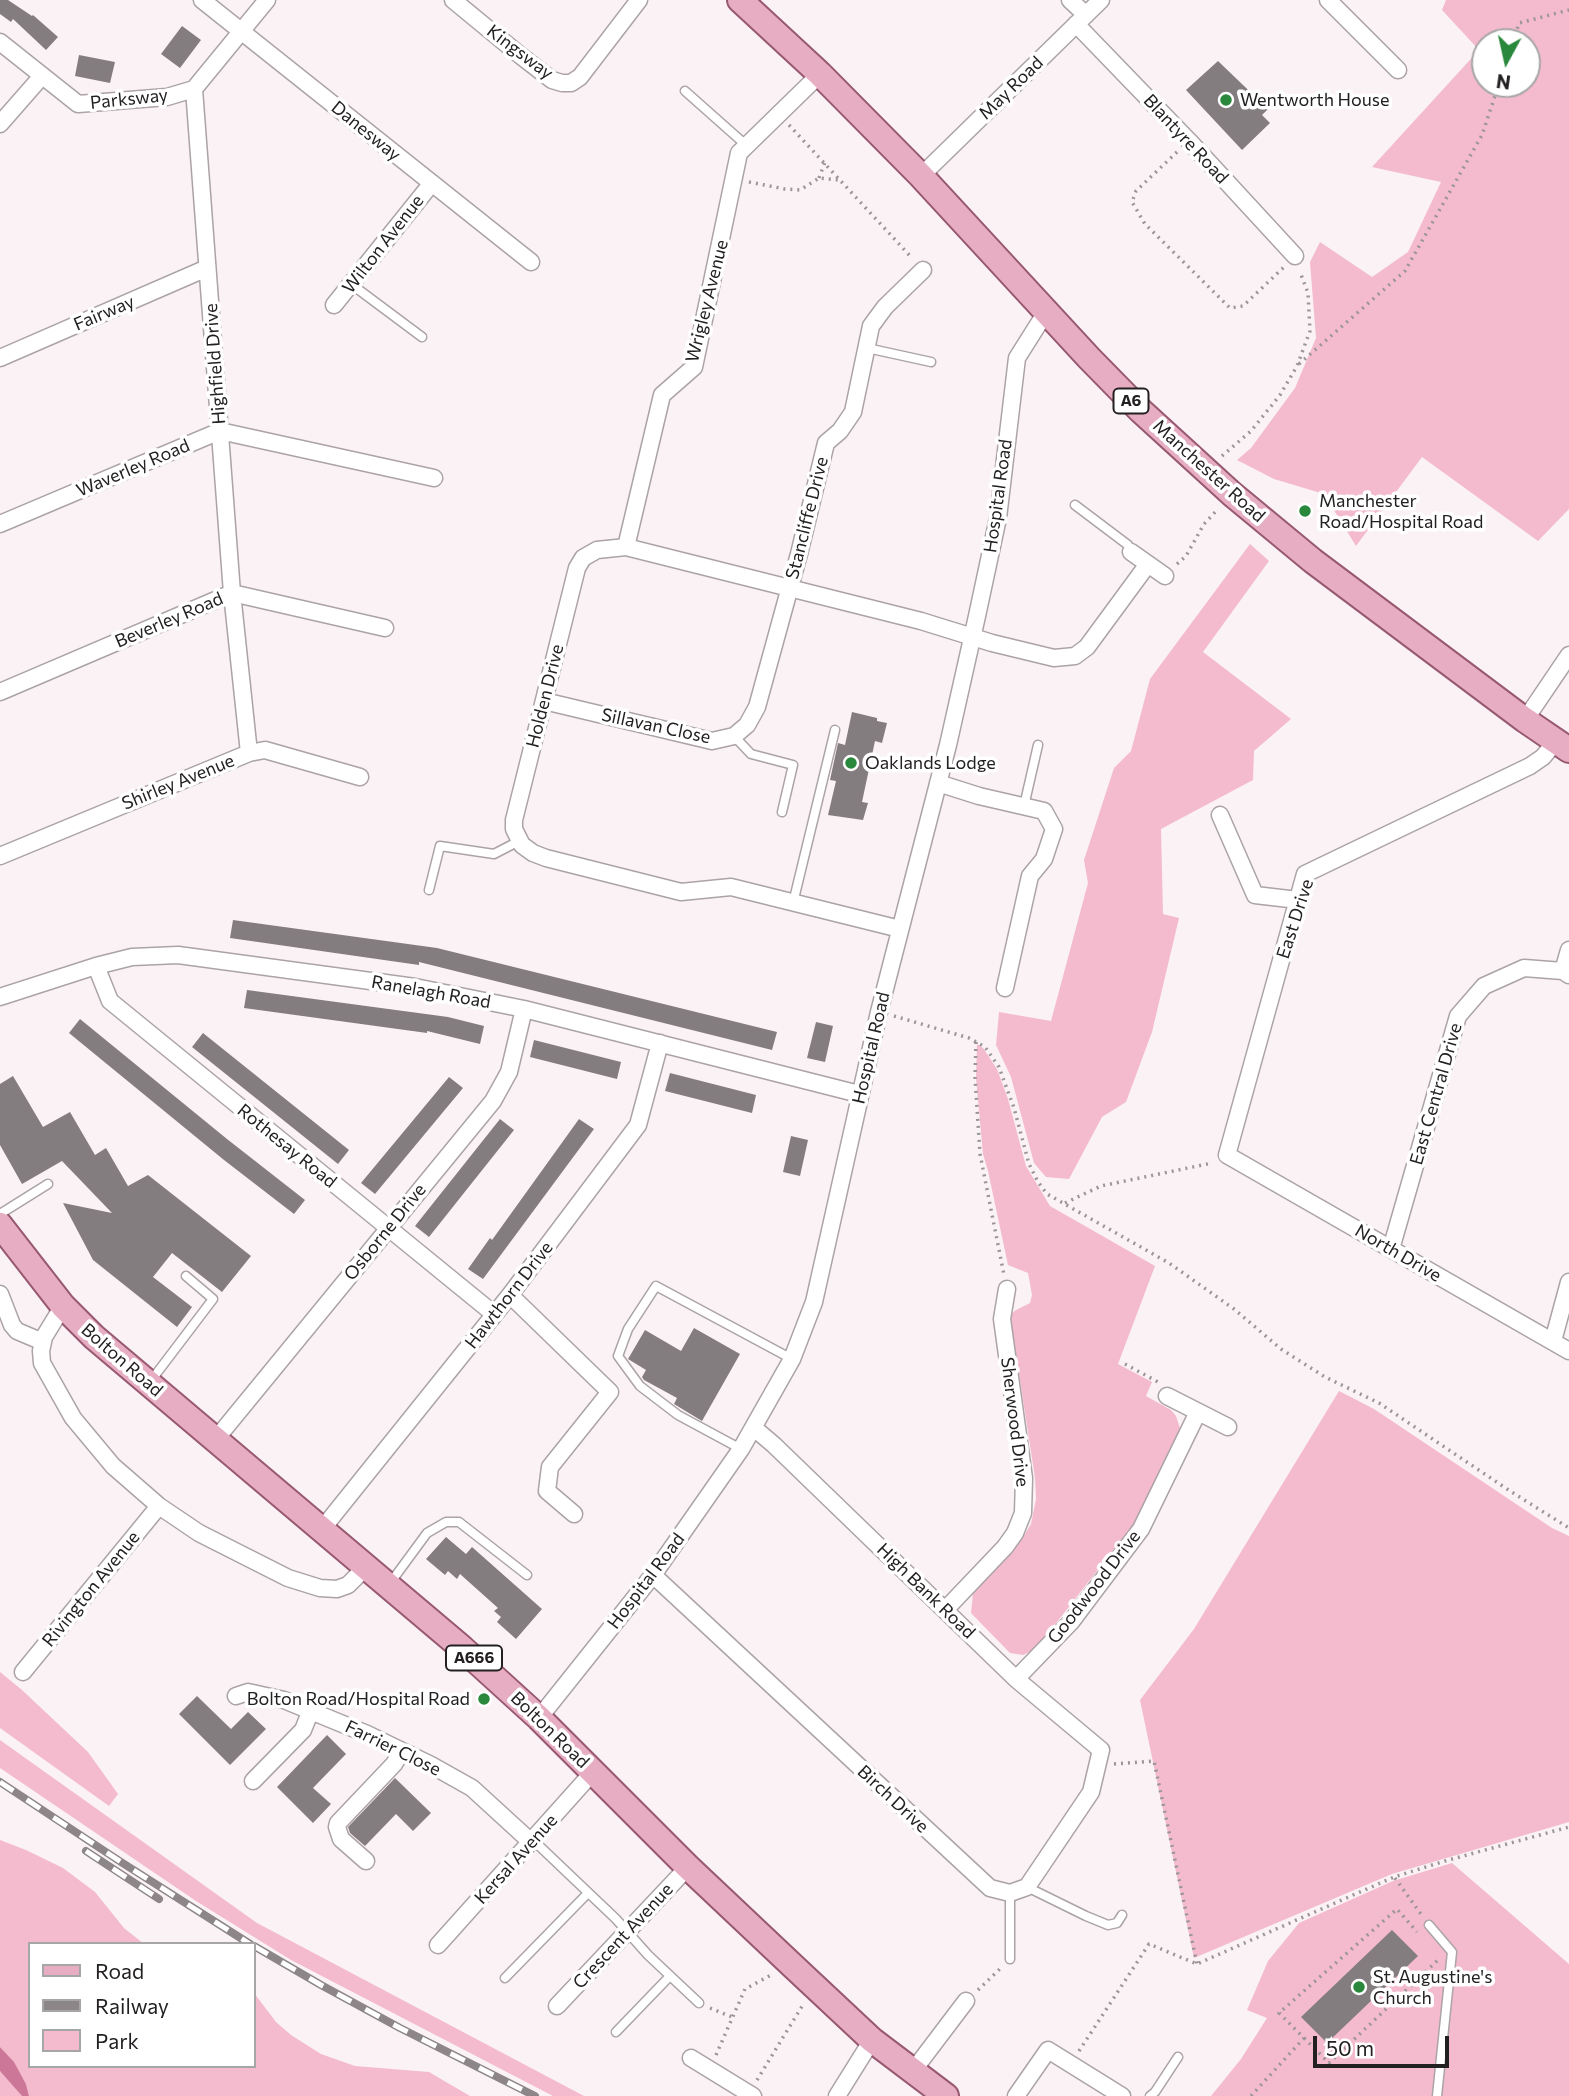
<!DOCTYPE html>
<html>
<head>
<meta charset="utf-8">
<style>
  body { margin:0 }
  #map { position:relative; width:1569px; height:2096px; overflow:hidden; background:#fbf2f5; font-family:Commissioner,sans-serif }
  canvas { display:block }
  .legend { position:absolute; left:28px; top:1942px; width:228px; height:126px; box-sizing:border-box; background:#fff; border:2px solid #a7a6a6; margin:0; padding:9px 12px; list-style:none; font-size:21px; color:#232021 }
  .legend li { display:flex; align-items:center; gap:14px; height:35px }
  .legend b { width:35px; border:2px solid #a7a6a6 }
  .north { position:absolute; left:1471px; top:28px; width:70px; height:70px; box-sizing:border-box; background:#fff; border:2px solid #a7a6a6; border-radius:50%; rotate:188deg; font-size:19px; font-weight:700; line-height:28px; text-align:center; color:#232021 }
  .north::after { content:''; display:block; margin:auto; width:24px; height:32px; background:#29883b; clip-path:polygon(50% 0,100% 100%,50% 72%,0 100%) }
  .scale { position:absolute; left:1313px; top:2036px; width:136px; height:32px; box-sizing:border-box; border:4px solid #232021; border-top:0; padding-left:9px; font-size:21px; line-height:24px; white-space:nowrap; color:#232021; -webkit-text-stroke:5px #fff; paint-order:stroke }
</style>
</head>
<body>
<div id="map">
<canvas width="1569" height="2096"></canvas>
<ul class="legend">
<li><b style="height:9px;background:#e6adc3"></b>Road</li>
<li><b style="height:9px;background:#8c8688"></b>Railway</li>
<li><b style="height:19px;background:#f4bbce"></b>Park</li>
</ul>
<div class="north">N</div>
<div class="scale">50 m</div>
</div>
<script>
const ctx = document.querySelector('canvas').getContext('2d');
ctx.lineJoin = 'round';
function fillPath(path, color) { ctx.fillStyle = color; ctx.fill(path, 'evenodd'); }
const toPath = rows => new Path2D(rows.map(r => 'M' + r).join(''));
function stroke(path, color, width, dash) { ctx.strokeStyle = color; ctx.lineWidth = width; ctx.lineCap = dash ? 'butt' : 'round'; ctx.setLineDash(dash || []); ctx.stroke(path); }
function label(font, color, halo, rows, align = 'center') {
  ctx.font = font + ' Commissioner,sans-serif'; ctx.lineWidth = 7; ctx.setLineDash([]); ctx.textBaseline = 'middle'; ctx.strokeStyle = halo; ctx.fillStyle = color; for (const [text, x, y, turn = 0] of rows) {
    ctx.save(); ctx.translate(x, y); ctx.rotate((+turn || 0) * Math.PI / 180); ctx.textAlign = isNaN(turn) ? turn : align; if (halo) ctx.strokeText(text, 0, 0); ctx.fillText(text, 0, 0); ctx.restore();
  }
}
fillPath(toPath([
  [1446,0,1569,0,1569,509,1538,541,1422,457,1356,546,1324,494,1274,479,1237,460,1251,448,1295,388,1316,338,1310,262,1320,242,1372,277,1408,252,1441,182,1372,167,1479,50,1442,10],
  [1485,42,1527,42,1527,84,1485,84],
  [1250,544,1269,561,1203,652,1291,719,1254,751,1253,780,1161,829,1163,914,1179,918,1152,1032,1126,1102,1102,1117,1069,1179,1046,1177,1034,1163,1011,1077,996,1045,999,1012,1051,1021,1088,883,1084,860,1114,768,1131,751,1150,679],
  [977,1044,983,1048,997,1069,1008,1099,1026,1166,1050,1206,1155,1266,1118,1364,1152,1382,1146,1396,1171,1410,1176,1416,1181,1431,1178,1440,1136,1521,1057,1622,1032,1651,1023,1655,1010,1653,971,1613,973,1593,1023,1537,1031,1524,1036,1499,1035,1478,1010,1315,1016,1310,1030,1303,1032,1295,1028,1273,1008,1265,988,1171,983,1154,976,1078],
  [1339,1391,1374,1409,1552,1528,1569,1536,1569,1822,1392,1874,1194,1958,1140,1700,1194,1629],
  [0,1672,22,1690,88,1752,118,1794,109,1806,0,1728],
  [0,1740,257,1923,584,2096,553,2096,291,1960,196,1901,0,1768],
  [0,1840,26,1850,63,1868,95,1892,124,1928,144,1944,30,1944,30,2066,254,2066,254,1993,276,2022,291,2035,321,2054,355,2066,429,2072,470,2096,29,2096,26,2084,14,2063,0,2047],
  [1452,1863,1569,1964,1569,2096,1211,2096,1241,2059,1267,2018,1247,2010,1268,1961,1299,1923,1393,1881],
  [0,2071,4,2074,22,2096,0,2096]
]), '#f4bbce');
fillPath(toPath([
  [0,2047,14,2062,26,2084,29,2096,22,2096,0,2071]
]), '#cc7797');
fillPath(toPath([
  [0,0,8,0,32,16,33,15,58,37,46,50,13,19,11,22,0,14],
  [182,26,201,40,180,68,161,54],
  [79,55,115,62,110,83,75,76],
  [1218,61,1268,109,1262,115,1270,123,1242,150,1186,90],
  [852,712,877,718,877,721,887,723,882,743,875,741,862,802,868,803,863,820,828,815,836,781,830,780,838,743,845,745],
  [233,920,437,948,777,1032,772,1050,419,962,419,965,230,938],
  [247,990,448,1017,484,1026,480,1044,427,1031,427,1033,244,1008],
  [80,1019,227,1139,305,1200,294,1214,224,1160,69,1033],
  [816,1022,833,1026,825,1062,807,1058],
  [203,1033,349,1150,338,1164,192,1047],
  [534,1040,621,1062,617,1079,530,1057],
  [670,1073,756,1095,752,1113,665,1091],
  [13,1076,43,1127,70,1112,95,1155,106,1148,128,1186,148,1175,251,1256,222,1292,172,1253,153,1277,192,1307,177,1327,93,1260,63,1203,112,1213,62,1161,22,1184,0,1145,0,1084],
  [449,1077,463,1088,375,1194,361,1183],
  [500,1119,514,1130,429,1237,415,1226],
  [579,1119,594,1129,483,1279,468,1269,490,1238,492,1240],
  [791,1136,808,1140,800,1176,783,1172],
  [694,1328,740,1354,702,1421,674,1404,677,1398,644,1380,642,1377,646,1370,628,1359,645,1330,681,1351],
  [446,1537,466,1554,472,1547,542,1609,516,1639,497,1622,501,1617,494,1611,498,1608,460,1574,457,1579,448,1571,445,1575,426,1559],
  [197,1696,231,1729,248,1712,266,1729,230,1765,179,1714],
  [327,1735,346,1754,313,1788,331,1804,313,1823,277,1787],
  [395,1778,431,1813,413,1831,396,1814,365,1846,350,1833,348,1827],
  [1392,1930,1418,1956,1327,2043,1301,2017]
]), '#847d7f');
const lane = toPath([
  [685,91,747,146],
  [351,284,422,337],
  [867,348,931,362],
  [1075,505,1128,545,1131,552],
  [734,736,751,754,793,765,782,812],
  [1024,806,1038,745],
  [429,890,440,846,494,854,519,841],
  [793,903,835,730],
  [0,1214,48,1184],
  [150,1382,213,1299,186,1276],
  [741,1449,678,1415,640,1386,618,1356,628,1329,656,1286,792,1359],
  [391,1582,427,1533,446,1522,459,1522,527,1575],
  [533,1840,616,1919,648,1955,699,2003],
  [1027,1887,1086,1916,1108,1925,1117,1923,1122,1915],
  [1010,1893,1010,1959],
  [1429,1925,1452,1952,1437,2096],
  [505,1978,588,1893],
  [616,2032,670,1976],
  [1150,2096,1155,2092,1178,2057]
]);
const street = toPath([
  [202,0,531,262],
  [453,0,521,56,552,80,562,83,571,83,580,77,639,0],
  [1070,0,1086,15],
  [1328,0,1398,70],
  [1076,24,1189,141,1295,256],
  [0,42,78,104,167,97,194,89],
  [0,124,42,76],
  [921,176,1101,0],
  [334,305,432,183],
  [0,358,207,268],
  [0,524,220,431,434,478],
  [626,547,662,395,694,367,739,153,820,74],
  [1131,552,1165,576],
  [0,692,232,593,385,628],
  [544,701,712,741,734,736,747,725,757,707,799,554,826,443,840,431,853,412,871,326,885,307,923,270],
  [1525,720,1569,655],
  [1556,741,1543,757,1530,766,1305,874,1227,1155,1569,1351],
  [249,753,232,593,194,89,267,0],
  [938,783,979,796,1044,811,1054,829,1044,859,1030,876,1005,988],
  [1220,815,1255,895,1298,900],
  [0,856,249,753,265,750,360,777],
  [900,929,731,887,681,892,546,858,533,853,522,845,514,829,514,820,577,568,583,558,597,550,626,547,921,621,992,643,1054,658,1075,656,1087,647,1148,564],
  [96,966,110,1001,494,1314],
  [1563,971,1569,950],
  [0,997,96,966,132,957,178,955,415,987,524,1009,859,1094],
  [1391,1249,1458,1016,1484,986,1524,968,1563,971,1569,975],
  [0,1294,12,1325,17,1331,43,1342],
  [510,1295,610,1392,550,1467,547,1491,574,1514],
  [63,1306,44,1337,41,1351,42,1363,73,1418,113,1466,159,1506,199,1533,288,1578,320,1588,337,1589,348,1585,367,1566],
  [1553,1341,1569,1282],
  [1167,1396,1228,1427],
  [216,1439,493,1101,509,1072,524,1009],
  [323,1528,510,1295,638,1125,660,1043],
  [653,1575,990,1888,1010,1893,1027,1887,1091,1792,1101,1750,1016,1679,774,1445,754,1428],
  [945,1610,1005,1547,1015,1533,1023,1513,1024,1478,1002,1319,1007,1289],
  [23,1672,159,1506],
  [1016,1679,1071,1622,1141,1529,1198,1412],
  [236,1696,248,1692,284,1700,367,1734,431,1765,472,1788,531,1842],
  [539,1718,653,1575,741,1449,792,1359,814,1302,879,1012,948,745,977,616,998,518,1017,358,1046,312],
  [253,1781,303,1730,311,1710],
  [366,1861,341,1839,337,1827,338,1823,394,1764,402,1751],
  [438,1945,593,1772],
  [557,2006,688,1867],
  [691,2058,753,2096],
  [913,2071,966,2001],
  [837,2096,872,2040],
  [1016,2096,1048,2050,1122,2096]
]);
const primary = toPath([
  [740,0,820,74,921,176,1089,358,1141,411,1232,494,1313,561,1525,720,1569,750],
  [0,1225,63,1306,94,1337,462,1648,539,1718,688,1867,794,1967,872,2040,946,2096]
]);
stroke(lane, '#aba3a5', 11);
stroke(street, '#aba3a5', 19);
stroke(primary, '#975870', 28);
stroke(toPath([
  [1513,42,1519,23,1569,10],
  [789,125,912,258],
  [1177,152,1136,191,1132,202,1145,224,1230,308,1243,306,1284,267],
  [819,178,825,162],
  [749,182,785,189,800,190,819,178,839,180],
  [1299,364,1405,271,1482,135,1499,84],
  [1222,456,1251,431,1280,395,1297,366,1310,331,1308,293,1300,272],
  [1177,564,1186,556,1204,524,1218,509],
  [894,1016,969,1038,985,1047,999,1067,1014,1108,1029,1164,1038,1182,1047,1194,1169,1263,1234,1309,1281,1349,1325,1377,1379,1403,1510,1491,1569,1528],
  [976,1042,975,1077,980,1154,1004,1275],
  [1065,1203,1101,1186,1212,1163],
  [1125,1364,1158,1382],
  [1114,1764,1154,1761,1197,1964],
  [1395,1878,1423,1917],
  [978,1990,1003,1966],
  [710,2008,732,2017],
  [1304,2038,1329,2063,1439,1959],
  [1079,2051,1149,1944,1197,1964,1394,1877,1445,1861,1569,1827],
  [716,2055,745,1989,773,1974],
  [757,2080,804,2003],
  [1251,2096,1304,2038,1279,2013,1397,1909,1417,1932]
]), '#9b9597', 3.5, [2, 5]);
stroke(lane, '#fff', 8);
stroke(street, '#fff', 16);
stroke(primary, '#e6adc3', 24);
const rail = toPath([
  [0,1782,121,1862,250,1944],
  [86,1851,159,1899],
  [254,1946,321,1985,400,2028,535,2096]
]);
stroke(rail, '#8c8688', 8);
stroke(rail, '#fff', 5, [16]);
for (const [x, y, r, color] of [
  [1226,100,7,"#29883b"],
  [1305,511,7,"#29883b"],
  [851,763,7,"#29883b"],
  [484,1699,7,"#29883b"],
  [1359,1987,7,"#29883b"]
]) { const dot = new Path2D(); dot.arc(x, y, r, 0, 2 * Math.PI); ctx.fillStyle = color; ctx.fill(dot); stroke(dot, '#fff', 2.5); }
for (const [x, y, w] of [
  [1131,401,35],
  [474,1658,56]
]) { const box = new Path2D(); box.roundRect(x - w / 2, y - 12.5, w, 25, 5); ctx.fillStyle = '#fff'; ctx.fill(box); stroke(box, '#232021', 2); }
label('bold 16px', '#232021', null, [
  ["A6",1131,401],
  ["A666",474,1658]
]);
label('18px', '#232021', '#fff', [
  ["Kingsway",520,52,37],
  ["May Road",1011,88,-44],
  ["Parksway",129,99,-6],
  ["Danesway",366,131,39],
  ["Blantyre Road",1186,139,47],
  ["Wilton Avenue",383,244,-52],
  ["Wrigley Avenue",707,301,-76],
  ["Fairway",104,313,-23],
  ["Highfield Drive",215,364,-94],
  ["Waverley Road",133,468,-23],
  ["Manchester Road",1209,471,42],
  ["Hospital Road",998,496,-82],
  ["Stancliffe Drive",807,518,-76],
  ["Beverley Road",169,620,-23],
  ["Holden Drive",545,696,-76],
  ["Sillavan Close",656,726,12],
  ["Shirley Avenue",178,782,-22],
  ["East Drive",1295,919,-72],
  ["Ranelagh Road",431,992,10],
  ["Hospital Road",871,1048,-77],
  ["East Central Drive",1436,1094,-74],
  ["Rothesay Road",287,1146,39],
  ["Osborne Drive",385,1232,-51],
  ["North Drive",1398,1253,30],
  ["Hawthorn Drive",509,1295,-52],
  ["Bolton Road",122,1360,41],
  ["Sherwood Drive",1015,1422,83],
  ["Hospital Road",646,1581,-53],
  ["Goodwood Drive",1094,1587,-52],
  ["Rivington Avenue",91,1589,-51],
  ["High Bank Road",926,1591,44],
  ["Bolton Road",550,1730,44],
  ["Farrier Close",393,1748,26],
  ["Birch Drive",893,1799,43],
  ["Kersal Avenue",516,1859,-48],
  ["Crescent Avenue",623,1936,-47]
]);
label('18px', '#232021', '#fff', [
  ["Wentworth House",1240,100],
  ["Manchester",1319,501],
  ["Road/Hospital Road",1319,522],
  ["Oaklands Lodge",865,763],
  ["Bolton Road/Hospital Road",470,1699,"right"],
  ["St. Augustine's",1373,1977],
  ["Church",1373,1998]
], 'left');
</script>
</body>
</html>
